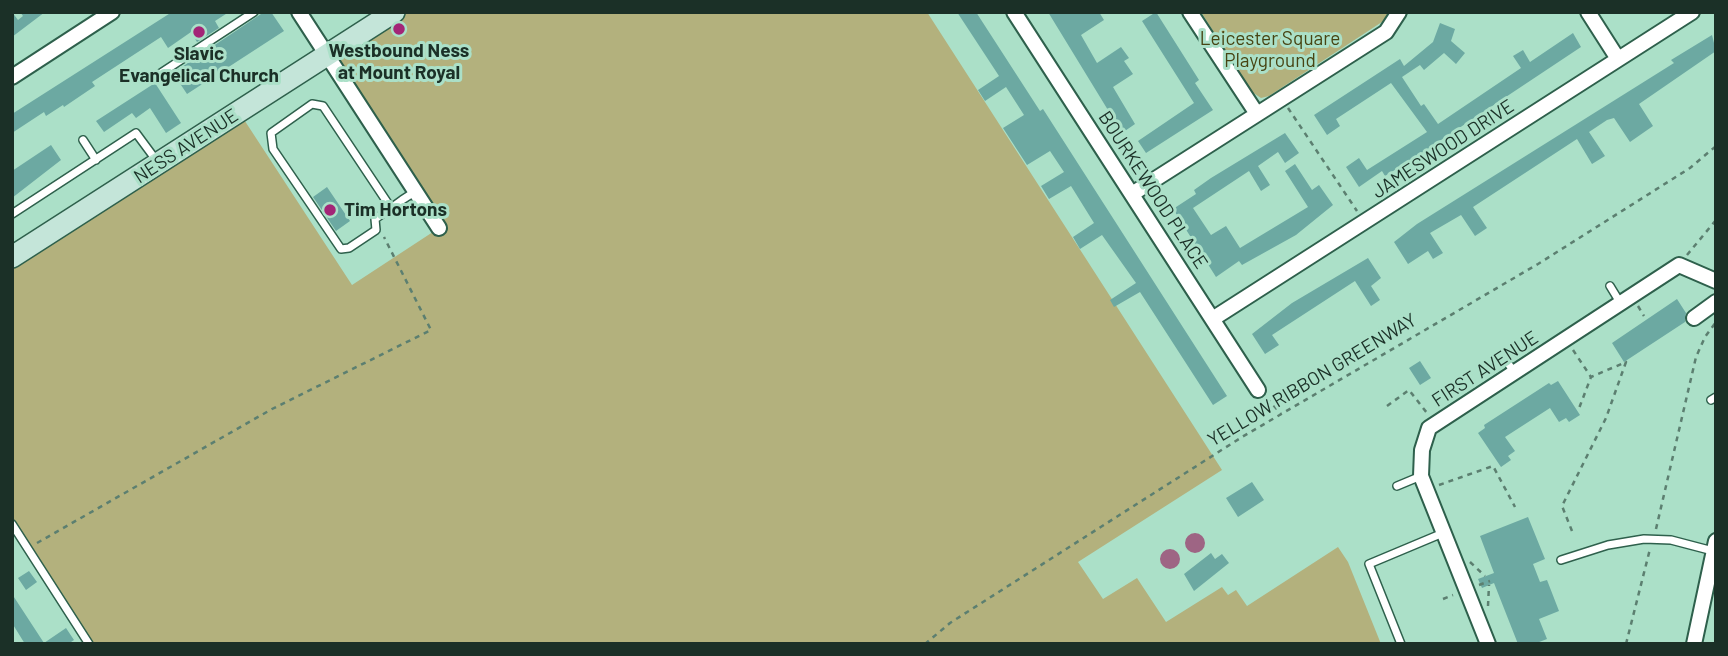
<!DOCTYPE html>
<html>
<head>
<meta charset="utf-8">
<style>
  body { margin:0 }
  #map { position:relative; width:1728px; height:656px; overflow:hidden; background:#abe0c8; font-family:Barlow,sans-serif }
  canvas { display:block }
  .frame { position:absolute; inset:0; border:14px solid #1b3027; pointer-events:none }
</style>
</head>
<body>
<div id="map">
<canvas width="1728" height="656"></canvas>
<div class="frame"></div>
</div>
<script>
const ctx = document.querySelector('canvas').getContext('2d');
ctx.lineJoin = 'round';
function fillPath(path, color) { ctx.fillStyle = color; ctx.fill(path, 'evenodd'); }
const toPath = rows => new Path2D(rows.map(r => 'M' + r).join(''));
function stroke(path, color, width, dash) { ctx.strokeStyle = color; ctx.lineWidth = width; ctx.lineCap = dash ? 'butt' : 'round'; ctx.setLineDash(dash || []); ctx.stroke(path); }
function label(font, color, halo, rows, align = 'center') {
  ctx.font = font + ' Barlow,sans-serif'; ctx.lineWidth = 6; ctx.setLineDash([]); ctx.textBaseline = 'middle'; ctx.strokeStyle = halo; ctx.fillStyle = color; for (const [text, x, y, turn = 0] of rows) {
    ctx.save(); ctx.translate(x, y); ctx.rotate((+turn || 0) * Math.PI / 180); ctx.textAlign = isNaN(turn) ? turn : align; if (halo) ctx.strokeText(text, 0, 0); ctx.fillText(text, 0, 0); ctx.restore();
  }
}
fillPath(toPath([
  [395,12,927,12,1222,470,1078,562,1103,599,1137,578,1166,622,1222,587,1228,595,1236,590,1247,606,1338,547,1348,562,1381,644,89,644,12,524,12,257,239,112,352,285,439,228,327,56],
  [1201,12,1391,12,1388,18,1269,96,1261,98,1252,92]
]), '#b3b17d');
fillPath(toPath([
  '1185 543a10 10 0 1 1 20 0a10 10 0 1 1-20 0Z',
  '1160 559a10 10 0 1 1 20 0a10 10 0 1 1-20 0Z'
]), '#9e6584');
fillPath(toPath([
  [12,12,18,20,23,16,20,12,45,12,12,37],
  [172,12,229,12,215,21,219,28,197,42,191,32,168,48,161,37,92,82,95,86,64,107,63,105,46,116,44,112,12,133,12,114],
  [264,12,271,12,284,31,187,94,173,73],
  [957,12,976,12,1040,111,1043,109,1227,396,1213,405,1140,292,1114,307,1110,300,1136,283,1102,235,1080,249,1073,237,1094,223,1071,186,1049,199,1041,186,1064,172,1050,151,1027,165,1003,128,1024,115,1006,87,985,101,978,90,999,76],
  [1048,12,1099,12,1104,20,1081,35,1097,63,1121,47,1129,58,1124,61,1133,74,1113,87,1135,124,1122,133],
  [1156,12,1199,80,1195,83,1213,110,1146,153,1138,141,1194,103,1142,21],
  [1440,23,1455,29,1451,41,1465,53,1456,64,1444,53,1424,70,1420,65,1402,77,1421,106,1424,104,1438,124,1521,68,1513,56,1523,50,1530,62,1573,33,1581,47,1411,160,1385,176,1382,171,1359,187,1346,167,1359,158,1367,170,1427,132,1391,83,1336,119,1340,126,1327,135,1314,115,1400,59,1404,66,1433,42],
  [1712,35,1716,51,1639,104,1653,126,1630,142,1614,118,1607,120,1589,132,1605,156,1592,164,1577,139,1473,207,1487,228,1475,236,1461,215,1430,233,1443,253,1433,259,1428,251,1408,264,1394,242,1417,224,1674,63,1671,60],
  [155,83,181,123,166,133,150,108,136,118,132,113,104,132,96,121],
  [1285,133,1299,153,1285,163,1278,152,1258,166,1270,185,1261,191,1249,171,1193,208,1211,235,1226,226,1240,248,1308,207,1285,171,1295,164,1312,190,1319,185,1333,205,1296,235,1242,265,1239,261,1216,277,1173,209,1196,194,1194,190,1211,178],
  [51,145,61,160,12,198,12,171],
  [327,187,350,221,336,231,313,197],
  [1368,258,1381,278,1371,286,1380,300,1371,306,1355,281,1272,335,1279,345,1265,354,1252,334,1292,303],
  [1677,299,1686,313,1685,322,1624,362,1612,343],
  [1420,361,1431,378,1420,385,1409,368],
  [1558,381,1580,415,1569,422,1566,418,1559,422,1550,408,1505,437,1515,451,1508,456,1511,460,1501,467,1478,433,1485,428,1484,425,1549,383,1551,385],
  [1252,482,1264,500,1238,517,1226,498],
  [1528,517,1545,559,1533,564,1540,582,1547,580,1559,611,1539,619,1547,639,1534,644,1518,644,1494,583,1482,588,1478,579,1494,573,1480,536],
  [1211,553,1215,559,1222,554,1229,563,1194,591,1184,574],
  [29,571,37,582,26,590,18,578],
  [12,594,44,643,66,628,74,640,68,644,25,644,12,623]
]), '#6ca9a2');
const lane = toPath([
  [161,73,254,12],
  [83,140,96,160],
  [391,208,323,106,312,104,271,133,273,149,341,249,349,248,376,230,375,219,391,208,402,200,416,191],
  [12,214,136,133,156,160],
  [1610,286,1621,304],
  [1503,356,1514,372],
  [1711,400,1716,397],
  [1397,486,1421,476],
  [12,524,89,644],
  [1561,560,1608,545,1644,539,1671,540,1713,551],
  [1401,644,1369,564,1443,533]
]);
const street = toPath([
  [299,12,439,228],
  [1014,12,1258,390],
  [1190,12,1257,114],
  [1588,12,1618,59],
  [12,77,112,12],
  [1132,194,1386,32,1399,12],
  [1214,318,1692,12],
  [1694,318,1716,302],
  [1488,644,1421,476,1422,450,1429,428,1679,265,1716,281],
  [1694,644,1716,541]
]);
const secondary = toPath([
  [12,257,394,12]
]);
stroke(lane, '#2e604c', 10);
stroke(street, '#2e604c', 18);
stroke(secondary, '#2e604c', 24);
stroke(toPath([
  [1288,108,1357,211],
  [1687,255,1716,220],
  [1638,306,1644,316],
  [1573,350,1591,377],
  [1267,398,1281,414],
  [1387,406,1409,390,1427,413],
  [1439,485,1493,466,1515,507],
  [1656,529,1696,357,1705,337,1716,322],
  [1572,531,1562,506,1606,418,1626,362,1591,377,1578,411],
  [37,543,272,409,431,330,384,237],
  [1470,562,1485,576],
  [1479,585,1490,581],
  [1443,599,1453,595],
  [1488,606,1489,585],
  [925,644,950,623,1242,437,1538,264,1690,168,1716,146],
  [1626,644,1650,549]
]), '#5c7f70', 2.5, [5, 5]);
stroke(lane, '#fff', 7);
stroke(street, '#fff', 14);
stroke(secondary, '#c4e5d9', 21);
for (const [x, y, r, color] of [
  [399,29,7,"#a32577"],
  [199,32,7,"#a32577"],
  [330,210,7,"#a32577"]
]) { const dot = new Path2D(); dot.arc(x, y, r, 0, 2 * Math.PI); ctx.fillStyle = color; ctx.fill(dot); stroke(dot, '#abe0c8', 2.5); }
label('19px', '#474413', '#abe0c8', [
  ["Leicester Square",1270,39],
  ["Playground",1270,61]
]);
label('bold 19px', '#1b3027', '#abe0c8', [
  ["Westbound Ness",399,51],
  ["at Mount Royal",399,73],
  ["Slavic",199,54],
  ["Evangelical Church",199,76],
  ["Tim Hortons",344,210,"left"]
]);
label('19px', '#1b3027', '#abe0c8', [
  ["NESS AVENUE",186,146,-33],
  ["JAMESWOOD DRIVE",1443,149,-33],
  ["BOURKEWOOD PLACE",1153,190,57],
  ["FIRST AVENUE",1485,369,-33],
  ["YELLOW RIBBON GREENWAY",1312,380,-31]
]);
</script>
</body>
</html>
